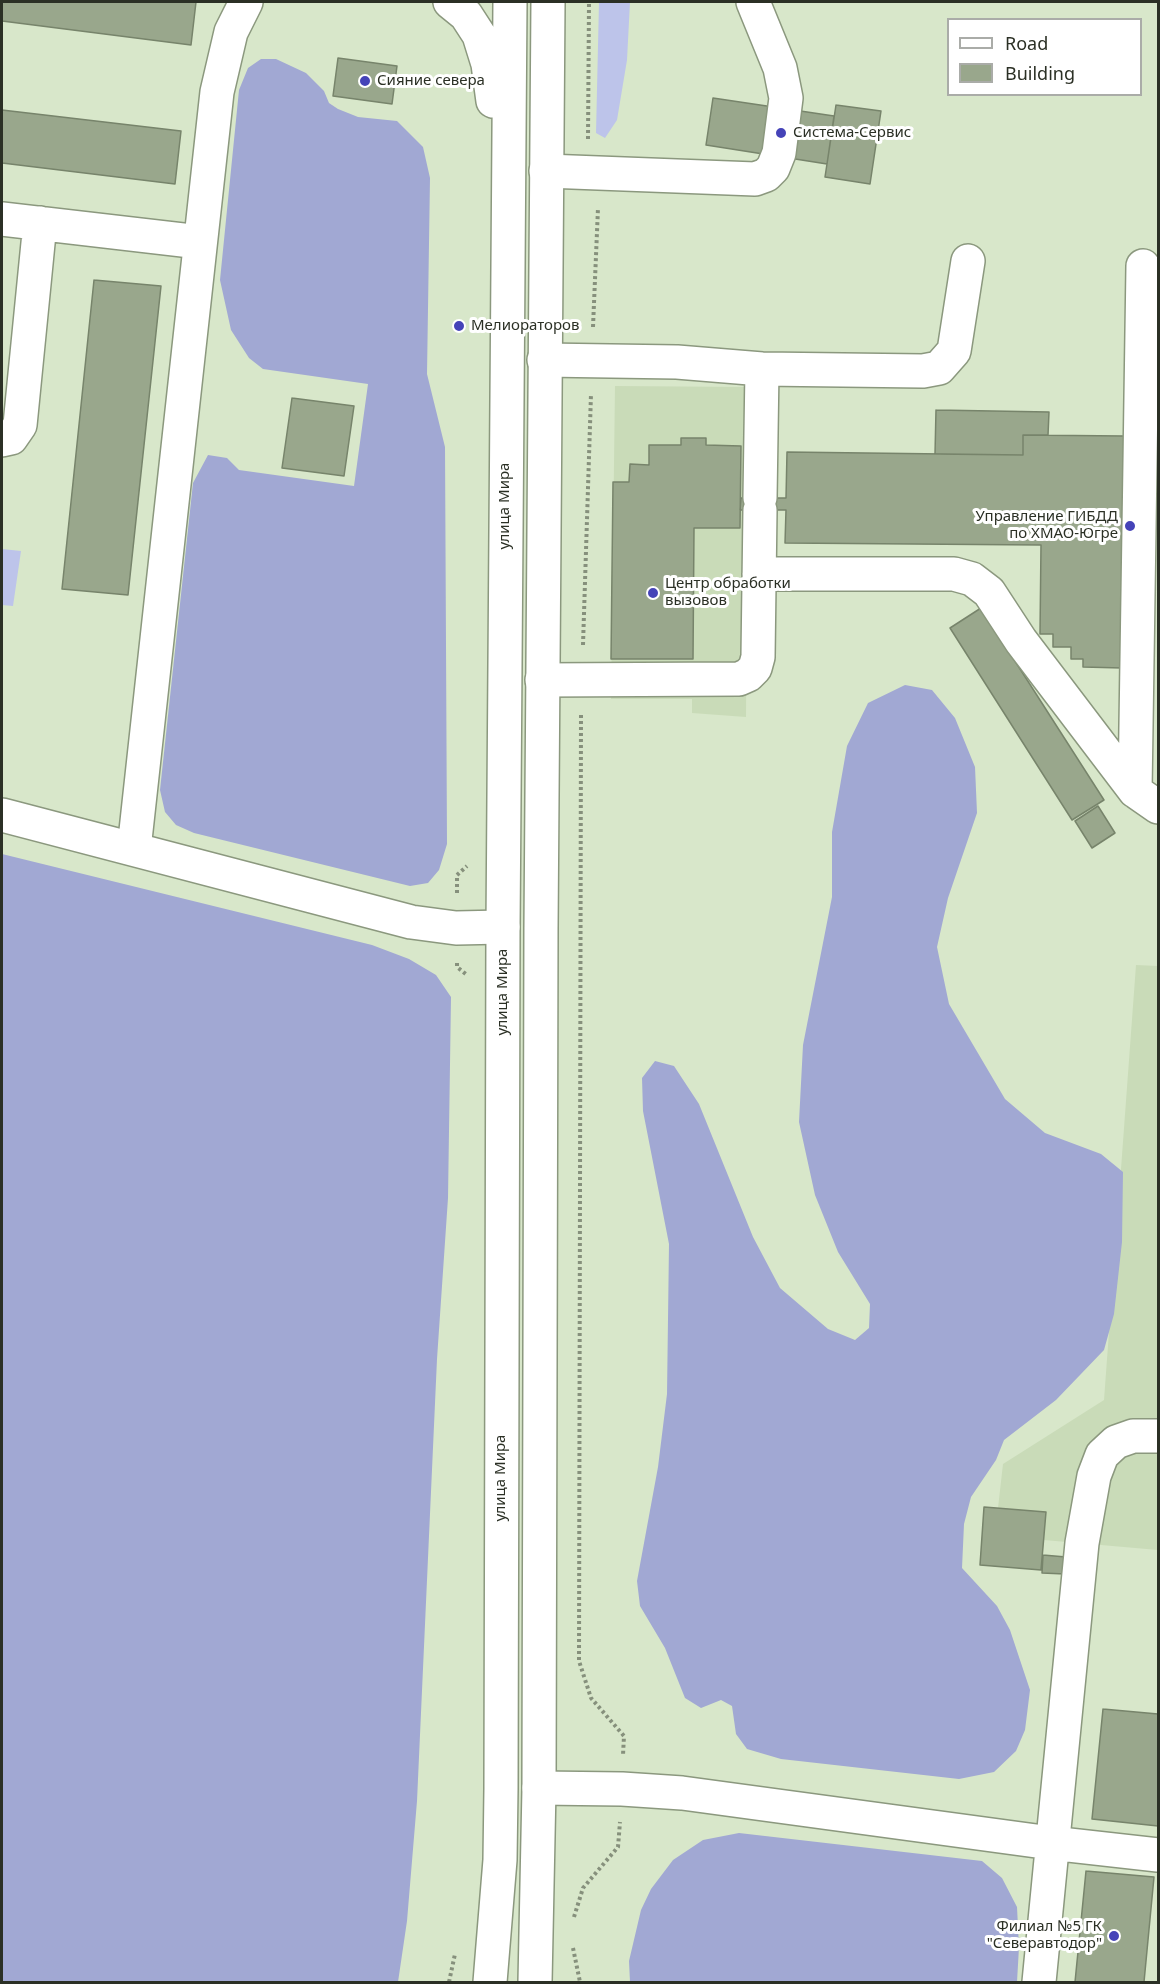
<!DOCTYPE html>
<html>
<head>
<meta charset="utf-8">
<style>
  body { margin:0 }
  #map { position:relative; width:1160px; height:1984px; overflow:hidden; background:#d8e7ca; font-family:"Noto Sans",sans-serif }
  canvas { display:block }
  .frame { position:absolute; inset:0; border:3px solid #2b3025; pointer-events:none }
  .legend { position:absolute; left:947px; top:18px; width:195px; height:78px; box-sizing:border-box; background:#fff; border:2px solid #aaaca8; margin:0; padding:8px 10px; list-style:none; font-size:18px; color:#2b3025 }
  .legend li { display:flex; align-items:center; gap:12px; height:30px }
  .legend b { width:30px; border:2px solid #aaaca8 }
</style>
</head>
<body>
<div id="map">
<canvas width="1160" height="1984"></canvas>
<div class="frame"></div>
<ul class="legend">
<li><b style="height:8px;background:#fff"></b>Road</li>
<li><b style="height:16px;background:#99a78c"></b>Building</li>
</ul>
</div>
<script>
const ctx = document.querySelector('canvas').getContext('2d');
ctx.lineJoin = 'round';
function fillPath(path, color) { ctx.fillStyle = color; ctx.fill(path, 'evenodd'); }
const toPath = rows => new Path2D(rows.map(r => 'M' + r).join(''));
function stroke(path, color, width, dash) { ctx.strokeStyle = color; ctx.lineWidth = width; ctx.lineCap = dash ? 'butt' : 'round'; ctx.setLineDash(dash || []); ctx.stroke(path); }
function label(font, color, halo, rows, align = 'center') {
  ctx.font = font + ' "Noto Sans",sans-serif'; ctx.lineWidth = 6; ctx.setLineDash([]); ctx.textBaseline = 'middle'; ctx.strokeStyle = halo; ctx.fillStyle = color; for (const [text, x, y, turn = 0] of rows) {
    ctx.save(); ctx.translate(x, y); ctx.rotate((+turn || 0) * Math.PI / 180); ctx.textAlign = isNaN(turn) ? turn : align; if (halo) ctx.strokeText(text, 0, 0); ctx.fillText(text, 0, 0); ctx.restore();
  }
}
fillPath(toPath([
  [615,386,748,387,746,717,692,713,692,699,611,699],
  [1136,965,1158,966,1158,1550,1044,1540,1041,1570,980,1565,984,1507,998,1508,1003,1464,1104,1400]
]), '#c9dbb8');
fillPath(toPath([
  [599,2,630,2,627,60,617,120,605,138,596,133],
  [2,549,21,551,13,606,2,605]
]), '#bdc4ea');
fillPath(toPath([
  [261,59,276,59,306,73,324,91,329,103,338,109,358,117,397,121,423,147,430,178,427,374,445,447,447,844,439,870,428,883,410,886,194,833,176,825,165,812,160,790,193,483,208,455,227,458,239,470,354,486,368,384,263,369,249,358,231,330,220,280,239,90,248,68],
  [905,685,932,690,955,718,975,767,977,813,948,898,937,947,949,1004,1005,1099,1045,1133,1101,1154,1123,1172,1122,1242,1114,1314,1104,1350,1056,1400,1004,1440,996,1460,971,1497,964,1524,962,1568,997,1606,1010,1630,1030,1690,1025,1730,1016,1751,994,1772,959,1779,781,1759,747,1749,736,1734,732,1706,721,1700,701,1708,685,1698,665,1648,640,1606,637,1581,658,1467,667,1394,669,1244,643,1111,642,1078,655,1061,674,1066,699,1104,753,1237,780,1288,828,1329,855,1340,869,1328,870,1304,838,1252,815,1195,799,1122,803,1045,832,897,832,832,847,746,868,703],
  [2,854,372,945,409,959,436,975,451,997,448,1198,437,1359,417,1801,407,1921,398,1982,2,1982],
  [739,1833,982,1861,1002,1878,1017,1907,1019,1947,1017,1982,630,1982,629,1961,641,1910,651,1889,673,1860,703,1840]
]), '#a1a8d3');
const building = toPath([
  [2,2,196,2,191,45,2,21,2,2],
  [338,58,397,66,392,104,333,96,338,58],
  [713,98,834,116,827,164,706,145,713,98],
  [836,105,881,111,870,184,825,177,836,105],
  [2,110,181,131,175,184,2,163,2,110],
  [94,280,161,286,128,595,62,589,94,280],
  [292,398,354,406,344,476,282,468,292,398],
  [936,410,1049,412,1048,435,1023,435,1023,455,935,454,936,410],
  [1023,435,1124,436,1122,668,1083,667,1083,659,1071,659,1071,647,1053,647,1053,634,1040,634,1041,545,785,543,786,510,740,510,741,498,786,498,787,452,1023,455,1023,435],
  [681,438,706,438,706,445,741,446,740,528,694,528,693,659,611,659,613,482,629,482,630,464,649,465,649,445,681,445,681,438],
  [981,608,1104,800,1072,820,950,628,981,608],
  [1098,806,1115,833,1092,848,1075,821,1098,806],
  [984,1507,1046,1512,1041,1570,980,1565,984,1507],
  [1043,1555,1066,1557,1065,1574,1042,1573,1043,1555],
  [1103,1709,1158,1714,1158,1826,1092,1819,1103,1709],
  [1086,1871,1154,1877,1144,1982,1075,1982,1086,1871]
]);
fillPath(building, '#99a78c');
stroke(building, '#77846b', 1.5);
const minor = toPath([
  [546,171,755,179,766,175,773,168,779,153,786,98,780,68,753,2],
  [2,219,200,242],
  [544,360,677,362,762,369,923,371,939,368,954,351,968,261],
  [2,440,11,438,20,425,40,223],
  [760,498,762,369],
  [759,574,954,574,972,579,989,592,1021,641,1135,791,1158,807],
  [542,680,739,679,748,675,755,668,758,657,760,510],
  [1135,791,1143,266],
  [2,815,411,922,456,928,503,927],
  [134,849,217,92,231,32,246,2],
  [539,1788,622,1789,682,1793,1051,1843,1158,1855],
  [1039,1982,1082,1543,1094,1476,1102,1455,1116,1442,1133,1436,1158,1436]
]);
const major = toPath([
  [450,2,466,15,479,35,488,64,493,101],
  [490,1982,500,1860,501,1789,503,927,510,2],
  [535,1982,539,1788,541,927,548,2]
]);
stroke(minor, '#8b987e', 36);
stroke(major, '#8b987e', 36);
stroke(toPath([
  [588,139,589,2],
  [593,327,598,208],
  [583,645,591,394],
  [581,715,579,1661,591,1698,624,1736,623,1755],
  [457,893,457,875,467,866],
  [457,963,457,967,467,975],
  [574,1917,583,1888,618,1847,620,1822],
  [573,1948,580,1982],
  [449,1982,455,1954]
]), '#86907c', 4, [3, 3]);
stroke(minor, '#fff', 33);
stroke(major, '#fff', 33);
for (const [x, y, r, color] of [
  [365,81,6,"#4543b8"],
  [781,133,6,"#4543b8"],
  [459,326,6,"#4543b8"],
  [1130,526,6,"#4543b8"],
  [653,593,6,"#4543b8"],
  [1114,1936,6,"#4543b8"]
]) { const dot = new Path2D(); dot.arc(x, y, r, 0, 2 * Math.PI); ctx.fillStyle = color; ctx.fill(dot); stroke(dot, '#fff', 2); }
label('15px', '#2b3025', '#fff', [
  ["Сияние севера",377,81],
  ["Система-Cервис",793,133],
  ["Мелиораторов",471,326],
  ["Управление ГИБДД",1118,517,"right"],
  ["по ХМАО-Югре",1118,534,"right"],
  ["Центр обработки",665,584],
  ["вызовов",665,601],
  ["Филиал №5 ГК",1102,1927,"right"],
  ["\"Северавтодор\"",1102,1944,"right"]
], 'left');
label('15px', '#2b3025', '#fff', [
  ["улица Мира",505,506,-90],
  ["улица Мира",503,992,-90],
  ["улица Мира",501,1478,-90]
]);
</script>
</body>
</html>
